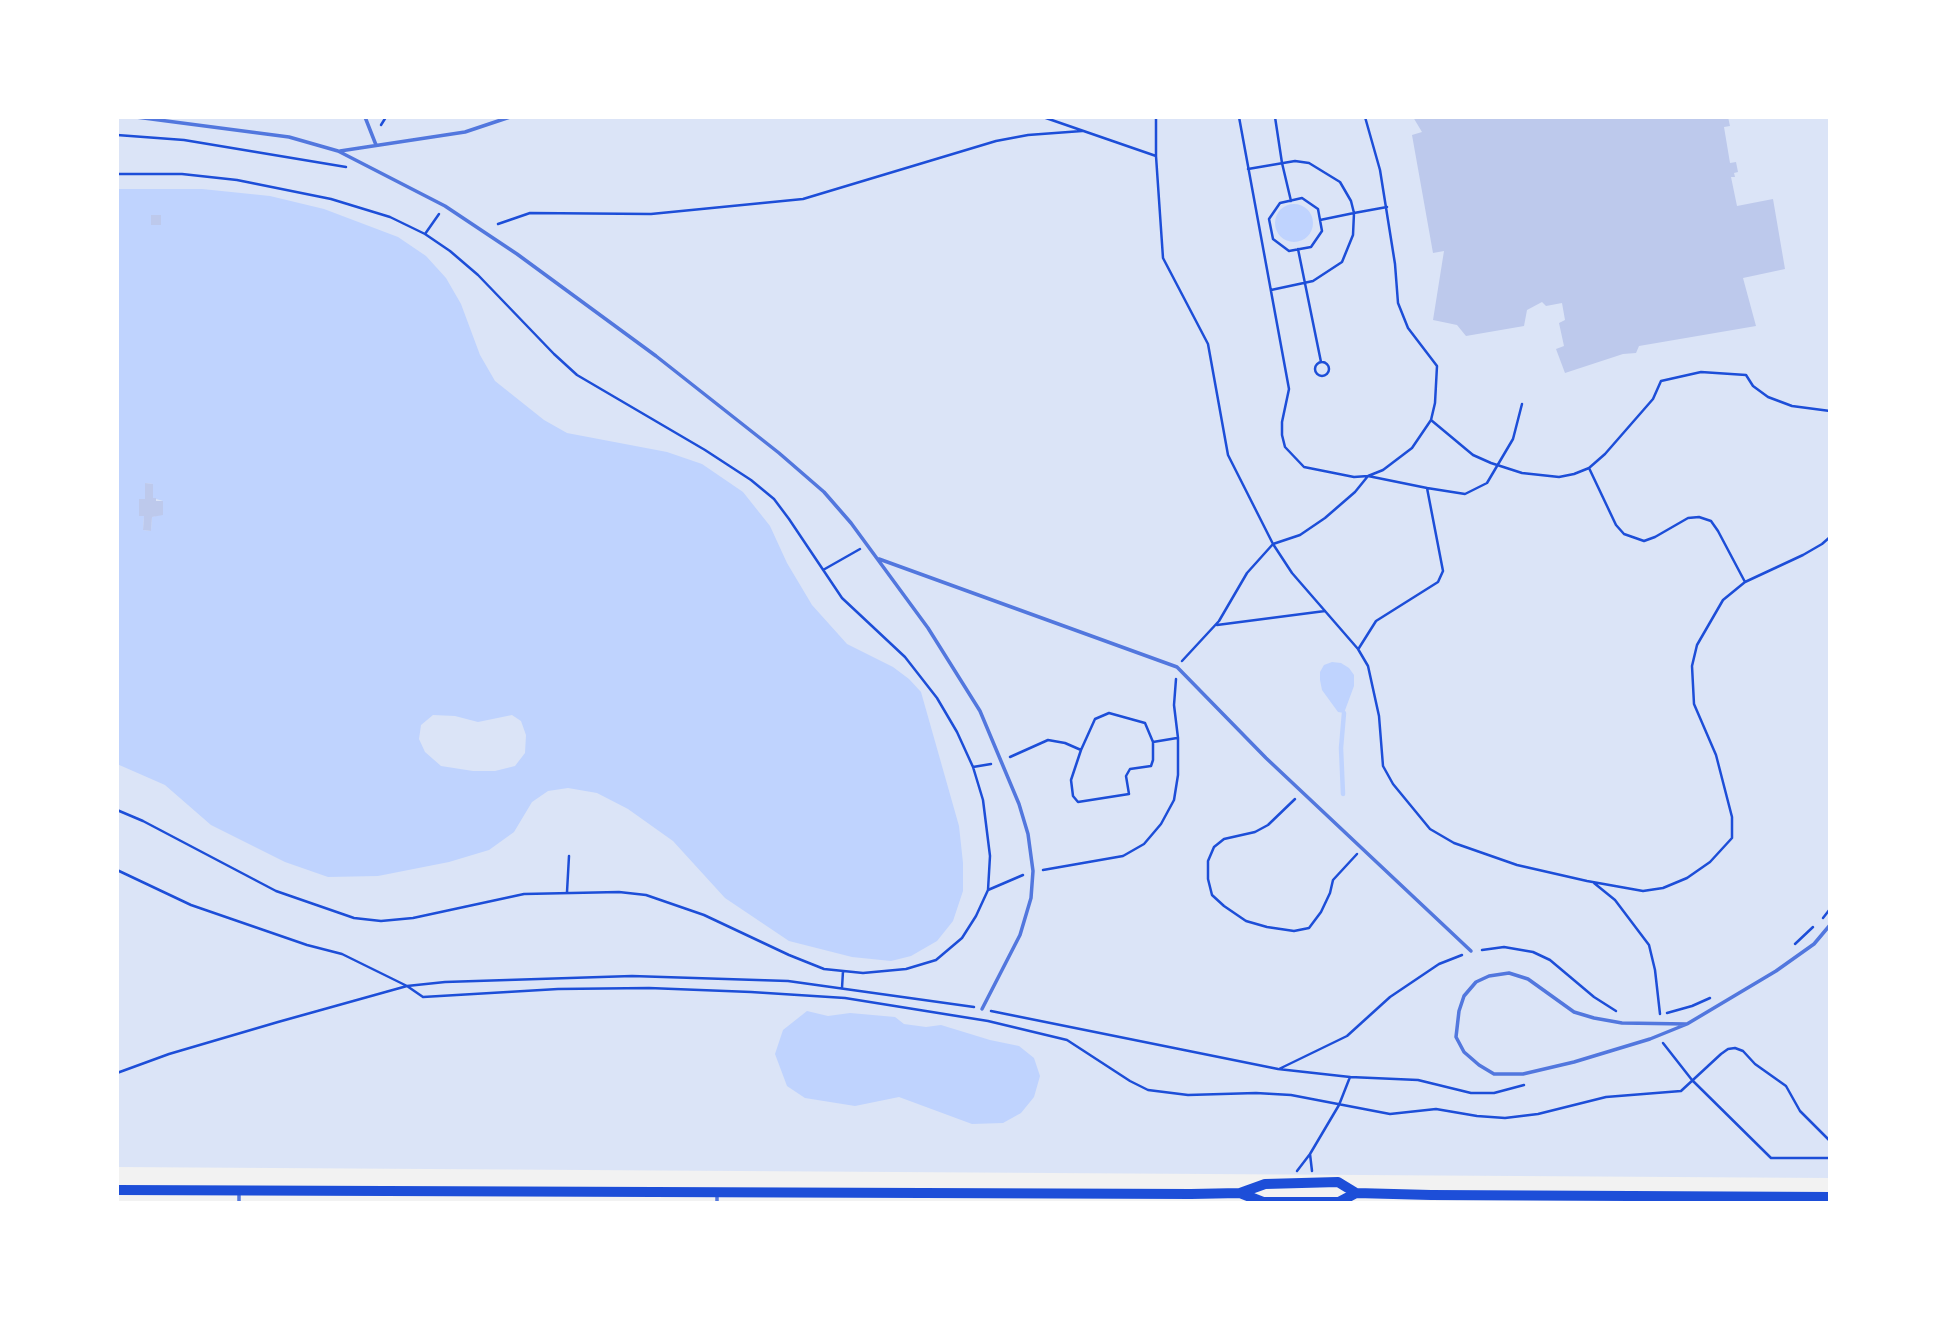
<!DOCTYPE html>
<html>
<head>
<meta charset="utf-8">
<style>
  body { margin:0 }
  #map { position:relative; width:1947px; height:1320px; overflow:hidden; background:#f2f2f2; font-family:Rubik,sans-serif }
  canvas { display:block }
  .frame { position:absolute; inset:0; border:119px solid #fff; pointer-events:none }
</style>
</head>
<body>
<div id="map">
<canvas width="1947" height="1320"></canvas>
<div class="frame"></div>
</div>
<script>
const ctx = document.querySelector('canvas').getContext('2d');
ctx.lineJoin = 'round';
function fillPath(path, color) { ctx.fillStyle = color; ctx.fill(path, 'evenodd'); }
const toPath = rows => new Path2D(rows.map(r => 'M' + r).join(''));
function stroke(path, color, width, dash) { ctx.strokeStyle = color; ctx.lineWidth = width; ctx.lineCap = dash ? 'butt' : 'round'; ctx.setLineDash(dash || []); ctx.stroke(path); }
fillPath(toPath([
  [117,117,1830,117,1830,1178,117,1167]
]), '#dbe4f7');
fillPath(toPath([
  [117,189,202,189,270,196,324,209,398,237,426,256,446,278,461,304,480,355,495,381,544,420,567,433,667,452,702,464,743,492,770,526,787,563,812,605,847,644,893,667,909,679,921,692,959,826,963,863,963,891,953,921,937,941,911,956,891,961,852,957,789,941,725,898,673,841,628,809,597,793,568,788,548,791,532,802,514,832,489,850,449,862,378,876,328,877,285,862,211,825,165,785,117,764],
  [145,483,153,484,153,498,163,501,163,514,152,517,151,531,143,530,144,516,139,516,139,499,145,499],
  [433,715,455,716,478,722,512,715,521,721,526,735,525,753,515,766,495,771,473,771,441,766,425,752,419,739,421,725],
  '1275 223a19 19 0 1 1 38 0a19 19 0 1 1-38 0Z',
  [1332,662,1341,663,1349,668,1354,675,1354,686,1344,713,1338,712,1322,690,1320,680,1320,672,1324,665],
  [807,1011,828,1016,850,1013,895,1017,904,1024,926,1027,941,1025,990,1040,1019,1046,1034,1058,1040,1076,1034,1097,1021,1113,1003,1123,972,1124,899,1097,855,1106,805,1098,787,1086,775,1054,783,1030]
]), '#bfd3fe');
stroke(toPath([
  [1343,794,1341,748,1344,713]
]), '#bfd3fe', 4.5);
fillPath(toPath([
  [1413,117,1728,117,1730,126,1724,127,1730,163,1736,162,1738,172,1734,173,1735,177,1731,177,1737,206,1773,199,1785,269,1743,278,1756,326,1639,346,1636,353,1623,354,1565,373,1556,349,1564,346,1559,323,1565,320,1562,303,1546,306,1542,302,1527,310,1524,326,1466,336,1457,325,1433,320,1444,251,1433,253,1412,135,1422,132],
  [151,215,161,215,161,225,151,225],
  [145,483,153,484,153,498,156,498,156,501,163,501,163,515,152,517,151,531,143,530,144,516,139,516,139,499,145,499]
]), '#bdc9ec');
stroke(toPath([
  [1043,117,1156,156],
  [1156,117,1156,156,1163,258,1208,344,1228,455,1273,544,1292,573,1358,649,1368,666,1379,716,1383,766,1393,784,1430,829,1454,843,1517,865,1587,881,1643,891,1663,888,1687,878,1710,862,1732,838,1732,817,1716,755,1694,704,1692,666,1697,645,1723,600,1745,582,1803,555,1822,544,1830,537],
  [1239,117,1289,389,1282,422,1282,435,1285,447,1304,467,1354,477,1368,476,1383,470,1412,448,1431,420,1435,403,1437,366,1408,328,1398,303,1395,264,1380,170,1365,117],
  [1275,117,1282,163,1291,201],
  [381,125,386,117],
  [117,135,184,140,346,167],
  [1248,169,1295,161,1309,163,1340,182,1351,201,1354,213,1387,207],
  [117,174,182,174,237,180,331,199,390,217,425,234,450,251,478,275,554,354,577,375,705,450,751,480,774,499,789,519,842,598,905,657,937,698,957,732,973,767,983,800,990,856,988,890,976,916,962,938,936,960,906,969,863,973,824,969,789,955,704,915,646,895,619,892,524,894,413,918,381,921,354,918,276,891,143,821,117,810],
  [498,224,530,213,651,214,803,199,996,141,1028,135,1082,131],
  [425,234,439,214],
  [1298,249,1321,362],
  [1271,290,1313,281,1342,262,1353,235,1354,213,1320,220,1318,209,1302,198,1280,203,1269,219,1273,239,1289,251,1311,247,1322,231,1320,220],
  '1315 369a7 7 0 1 1 14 0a7 7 0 1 1-14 0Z',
  [1431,420,1473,455,1491,463,1522,473,1559,477,1574,474,1589,468,1605,454,1653,399,1661,381,1701,372,1746,375,1753,386,1768,397,1792,406,1830,411],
  [1589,468,1616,525,1624,534,1644,541,1655,537,1688,518,1699,517,1711,521,1718,531,1745,582],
  [1427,488,1465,494,1487,483,1513,439,1522,404],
  [823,570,860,549],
  [1217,625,1325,611],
  [1182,661,1219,621,1247,573,1273,544,1300,535,1325,518,1355,492,1368,476,1427,488,1443,571,1438,582,1376,621,1359,648],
  [1153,742,1177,738],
  [1010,757,1048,740,1065,743,1081,750,1095,719,1109,713,1145,723,1153,742,1153,760,1151,766,1130,769,1126,776,1129,794,1078,802,1073,796,1071,780,1081,750],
  [973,767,991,764],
  [1295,799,1268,825,1255,832,1224,839,1214,847,1208,861,1208,879,1212,895,1224,906,1246,921,1267,927,1294,931,1309,928,1321,912,1330,893,1333,880,1357,854],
  [117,870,191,905,307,945,342,954,407,986,423,997,558,989,649,988,751,992,845,998,988,1021,1067,1040,1130,1081,1148,1090,1188,1095,1256,1093,1291,1095,1390,1114,1436,1109,1477,1116,1505,1118,1538,1114,1606,1097,1681,1091,1721,1054,1728,1049,1735,1048,1743,1051,1755,1064,1786,1086,1800,1111,1830,1141],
  [1043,870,1123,856,1144,844,1161,824,1174,800,1178,775,1178,738,1174,705,1176,679],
  [1594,883,1615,900,1649,945,1655,970,1660,1014],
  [988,890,1023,875],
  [567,892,569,856],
  [1823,918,1830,909],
  [1795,944,1813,927],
  [1482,950,1504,947,1533,952,1550,960,1594,997,1616,1011],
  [842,988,843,971],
  [991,1011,1278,1069,1350,1077,1418,1080,1471,1093,1494,1093,1524,1085],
  [1667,1013,1692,1006,1710,998],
  [1663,1043,1692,1080,1771,1158,1830,1158],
  [1279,1069,1347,1036,1390,997,1439,964,1462,955],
  [117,1073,169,1054,278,1022,407,986,445,982,632,976,788,981,974,1007],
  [1310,1154,1312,1171],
  [1297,1171,1310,1154,1339,1105,1350,1077]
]), '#1d4ed8', 2.5);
stroke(toPath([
  [136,117,289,137,338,151,445,206,517,254,656,356,779,453,824,492,851,523,928,628,980,711,1019,804,1028,834,1033,871,1031,898,1020,935,982,1009],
  [365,117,376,145],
  [340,151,465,132,510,117],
  [879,559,1177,667,1266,758,1471,951],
  [1687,1024,1622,1023,1594,1018,1574,1012,1528,979,1509,973,1489,976,1476,982,1464,996,1459,1011,1456,1037,1464,1052,1479,1065,1494,1074,1523,1074,1574,1062,1650,1039,1687,1024,1776,971,1814,944,1830,925],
  [239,1191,239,1203],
  [717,1203,717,1194]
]), '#5277de', 3.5);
stroke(toPath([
  [117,1190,1191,1194,1240,1193,1265,1184,1338,1182,1356,1193,1431,1195,1830,1197],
  [1240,1193,1263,1202,1339,1202,1356,1193]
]), '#1d4ed8', 10);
</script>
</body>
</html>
